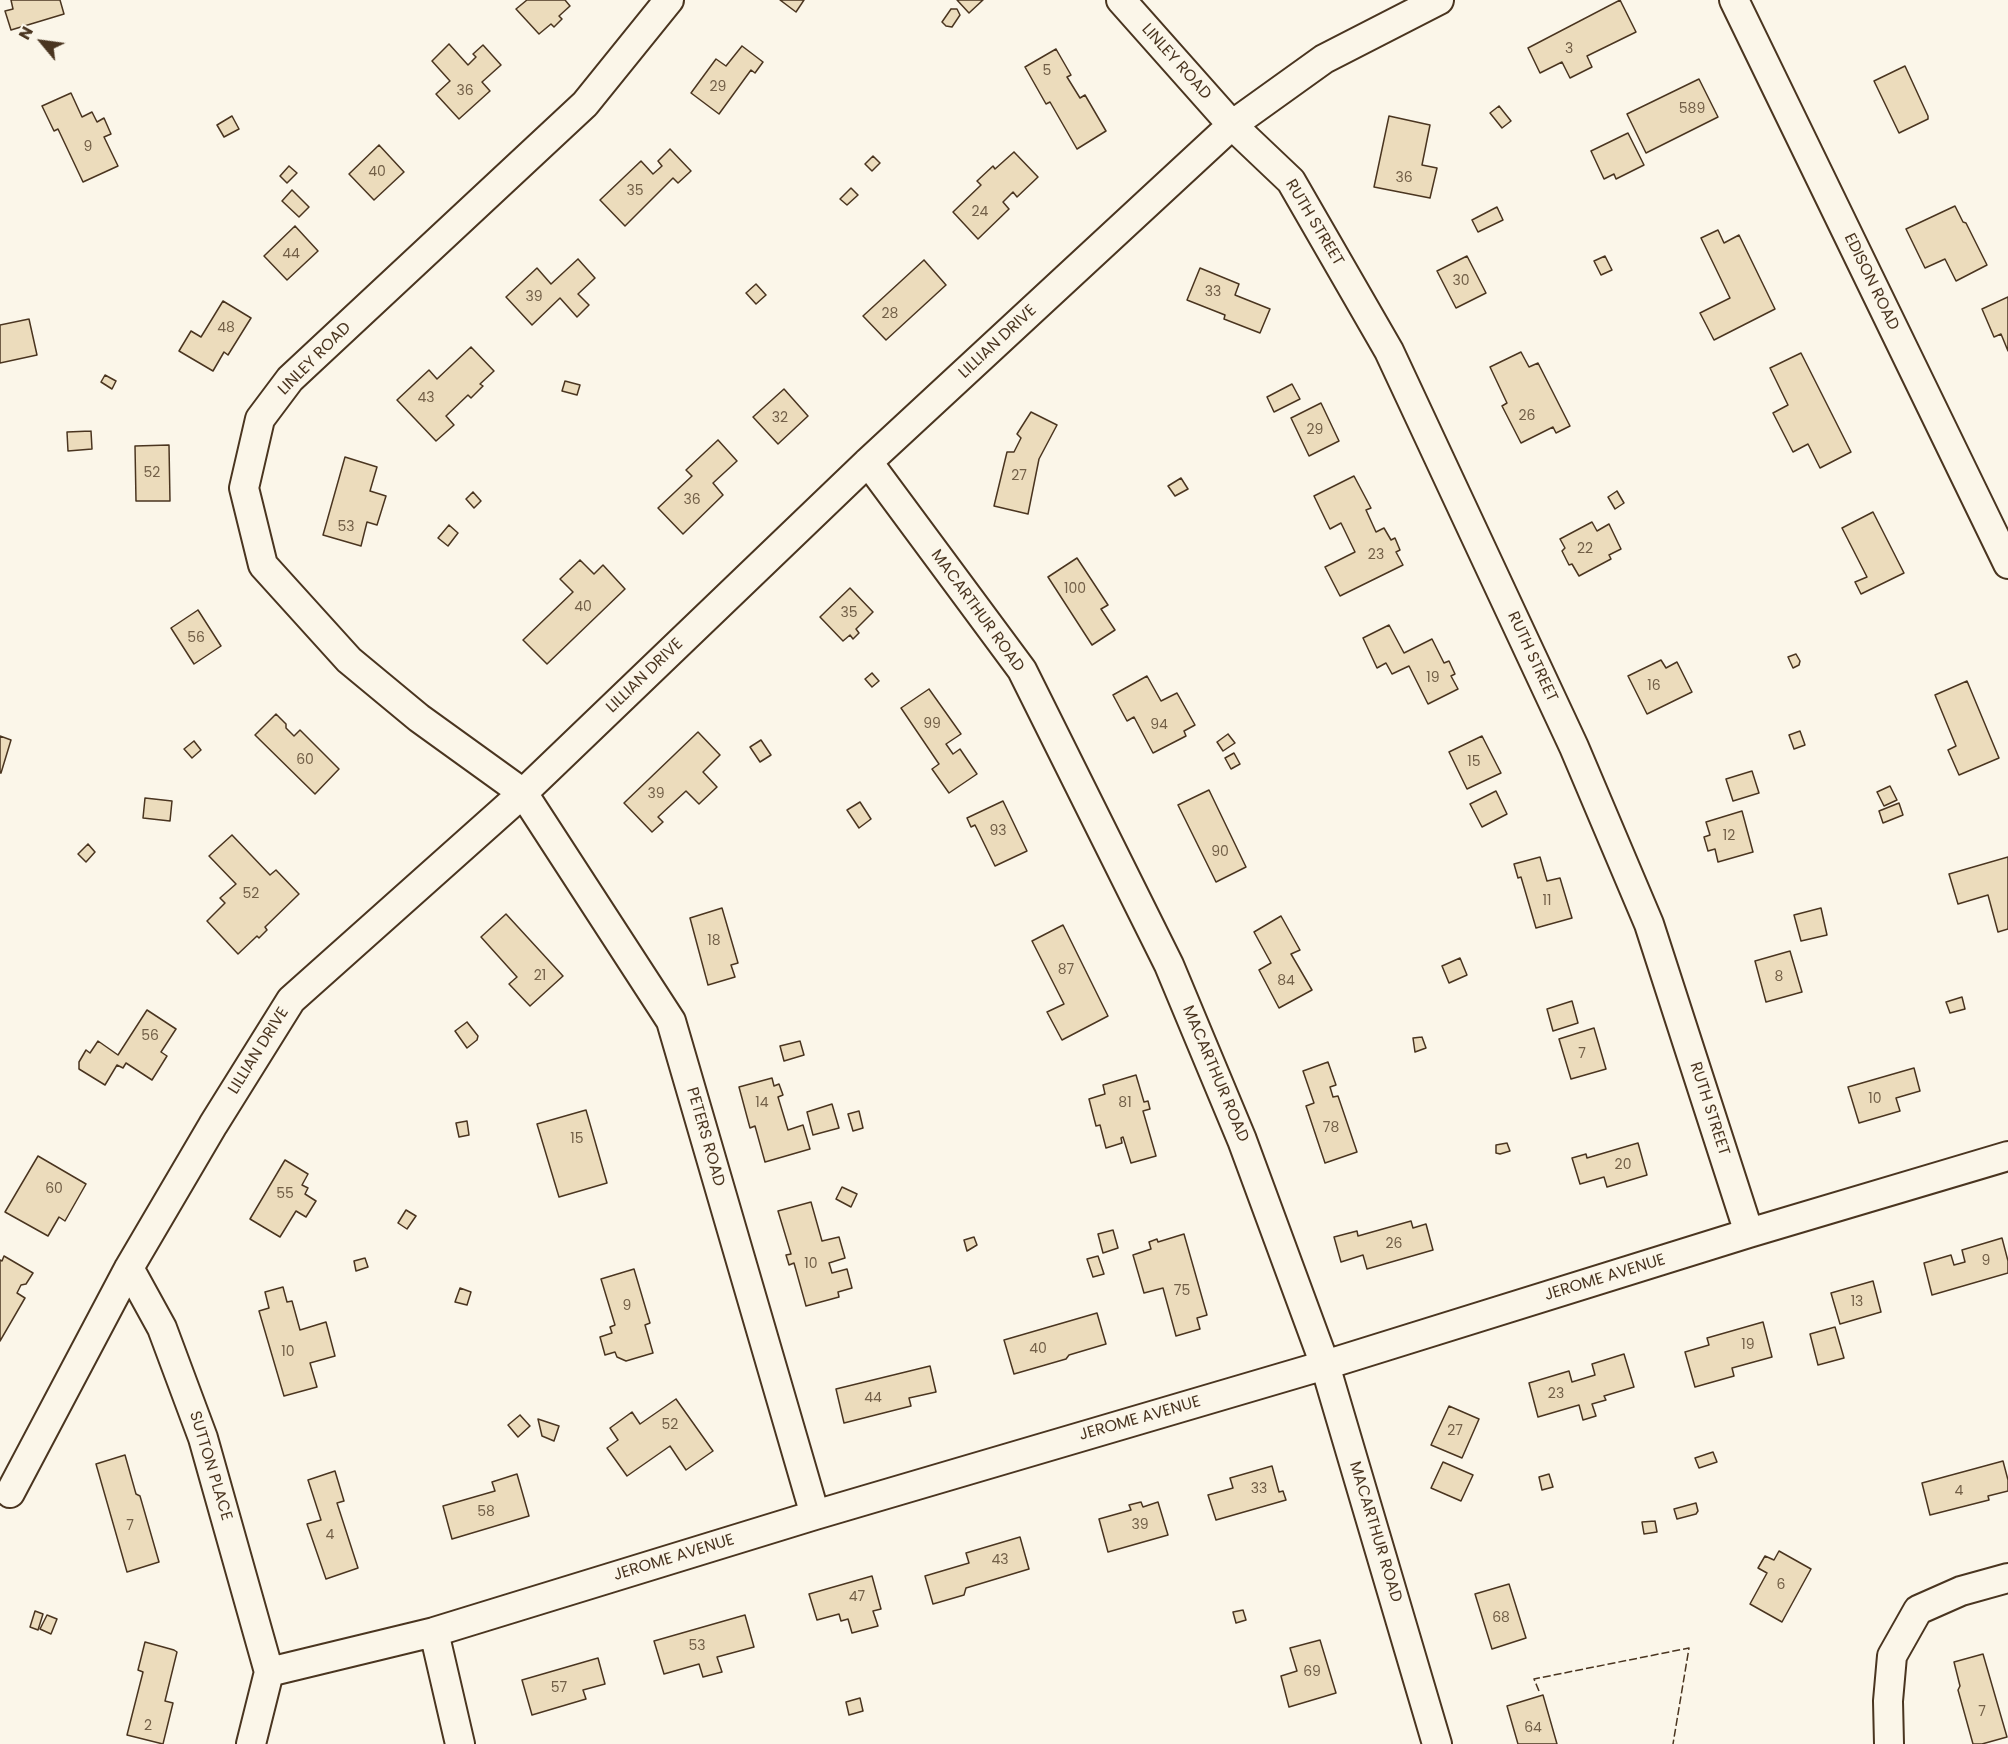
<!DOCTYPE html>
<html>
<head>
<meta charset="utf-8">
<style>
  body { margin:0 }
  #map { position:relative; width:2008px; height:1744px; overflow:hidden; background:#fbf6e9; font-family:Poppins,sans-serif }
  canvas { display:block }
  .north { position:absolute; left:12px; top:12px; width:60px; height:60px; -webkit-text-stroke:4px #fbf6e9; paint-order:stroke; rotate:299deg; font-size:16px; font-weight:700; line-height:24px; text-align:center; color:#4a3520 }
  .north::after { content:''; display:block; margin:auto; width:21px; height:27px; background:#4a3520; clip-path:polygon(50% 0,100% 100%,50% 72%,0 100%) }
</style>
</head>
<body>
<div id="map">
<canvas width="2008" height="1744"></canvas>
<div class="north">N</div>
</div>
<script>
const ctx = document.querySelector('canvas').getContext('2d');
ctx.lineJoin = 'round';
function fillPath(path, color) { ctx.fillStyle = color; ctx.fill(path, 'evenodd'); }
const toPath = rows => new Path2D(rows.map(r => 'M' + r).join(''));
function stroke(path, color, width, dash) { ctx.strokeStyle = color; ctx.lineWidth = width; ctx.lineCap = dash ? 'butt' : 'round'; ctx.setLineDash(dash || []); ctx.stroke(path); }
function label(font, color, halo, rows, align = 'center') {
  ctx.font = font + ' Poppins,sans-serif'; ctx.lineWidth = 4.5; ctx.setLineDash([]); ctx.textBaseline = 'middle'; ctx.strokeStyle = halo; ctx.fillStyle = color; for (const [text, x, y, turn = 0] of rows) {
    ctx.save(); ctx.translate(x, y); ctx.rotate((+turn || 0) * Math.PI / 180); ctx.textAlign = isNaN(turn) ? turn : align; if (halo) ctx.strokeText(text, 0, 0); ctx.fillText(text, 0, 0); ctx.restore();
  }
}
const building = toPath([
  [11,0,60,0,64,14,11,30,5,11,13,9,11,0],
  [527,0,565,0,570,6,559,16,562,19,554,27,551,24,539,34,516,9,527,0],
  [780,0,804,0,796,12,780,0],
  [957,0,983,0,969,13,957,0],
  [1620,0,1636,32,1587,56,1592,67,1570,78,1562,62,1540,73,1528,48,1620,0],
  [951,9,957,9,960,15,952,27,946,26,942,22,951,9],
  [449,44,468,65,476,57,473,54,483,45,501,65,482,82,490,91,459,119,436,94,450,81,432,61,449,44],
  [742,46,763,62,755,73,751,70,719,114,691,93,716,59,726,66,742,46],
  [1056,49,1071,75,1067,77,1080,98,1085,95,1106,131,1077,149,1050,102,1046,104,1025,67,1056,49],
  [1905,66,1928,116,1928,119,1899,133,1874,81,1905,66],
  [1699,79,1718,117,1646,153,1627,114,1699,79],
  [71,93,82,117,92,112,97,122,104,118,111,134,104,137,118,166,83,182,58,129,54,131,42,106,71,93],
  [1499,106,1511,121,1502,128,1490,113,1499,106],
  [232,116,239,129,224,137,217,125,232,116],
  [1389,116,1430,125,1422,165,1437,168,1430,198,1374,187,1389,116],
  [1628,133,1644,165,1616,179,1614,174,1604,179,1591,151,1628,133],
  [379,145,404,172,374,200,349,174,379,145],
  [670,149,691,171,678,183,673,178,625,226,600,200,641,161,653,174,662,166,658,161,670,149],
  [1014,152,1038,177,1017,197,1013,192,1003,202,1009,209,978,239,953,212,981,185,977,181,993,166,995,169,1014,152],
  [873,156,880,163,872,171,865,164,873,156],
  [289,166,297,173,287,183,280,176,289,166],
  [851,188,858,195,847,205,840,199,851,188],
  [292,190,309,207,299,217,282,201,292,190],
  [1955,206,1963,222,1966,223,1987,265,1956,281,1945,259,1925,268,1906,229,1955,206],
  [1497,207,1503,220,1478,232,1472,220,1497,207],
  [295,226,318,251,287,280,264,256,295,226],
  [1718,230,1724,243,1739,235,1775,309,1714,340,1700,313,1730,298,1701,238,1718,230],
  [1467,256,1486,293,1456,308,1437,271,1467,256],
  [1605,256,1612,270,1601,275,1594,261,1605,256],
  [578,259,595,278,578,294,589,305,577,317,560,298,532,325,506,297,537,268,551,284,578,259],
  [924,260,946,285,886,340,863,316,924,260],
  [1200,268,1239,284,1235,295,1270,309,1260,333,1224,319,1225,315,1187,300,1200,268],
  [756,284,766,295,756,304,746,293,756,284],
  [2008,297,2008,351,2001,334,1994,337,1982,309,2008,297],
  [223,301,251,318,228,355,224,352,213,371,179,351,191,331,201,337,223,301],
  [29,319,37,355,0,363,0,325,29,319],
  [471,347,494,371,480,384,483,386,471,398,468,395,446,416,454,425,436,441,397,400,429,370,437,379,471,347],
  [1521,352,1529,367,1538,363,1570,426,1556,433,1553,427,1521,443,1502,406,1507,403,1490,367,1521,352],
  [1801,353,1851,452,1820,468,1808,444,1793,452,1773,413,1788,405,1770,368,1801,353],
  [105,375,116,381,112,389,101,382,105,375],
  [565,381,580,385,577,395,562,391,565,381],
  [1292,384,1300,399,1274,412,1267,397,1292,384],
  [784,389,808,416,778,444,753,417,784,389],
  [1321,403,1339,441,1309,456,1291,418,1321,403],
  [1031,412,1057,425,1039,459,1028,514,994,506,1007,452,1014,452,1021,438,1017,434,1031,412],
  [91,431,92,449,68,451,67,432,91,431],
  [718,440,737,461,713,483,723,495,683,534,658,508,692,476,686,470,718,440],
  [169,445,170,501,136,501,135,446,169,445],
  [345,457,377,467,370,491,386,496,377,525,367,522,361,546,323,535,345,457],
  [1354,476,1371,508,1366,510,1376,532,1384,528,1391,540,1395,538,1400,550,1396,552,1403,565,1340,596,1325,567,1355,552,1341,523,1330,529,1314,496,1354,476],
  [1181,478,1188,489,1175,496,1168,486,1181,478],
  [1617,491,1624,503,1615,509,1608,497,1617,491],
  [473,492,481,501,474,508,466,499,473,492],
  [1873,512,1904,573,1861,594,1855,582,1867,577,1842,528,1873,512],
  [1592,522,1597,531,1609,524,1621,549,1609,555,1611,559,1579,576,1572,564,1569,565,1562,551,1565,548,1560,539,1592,522],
  [449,525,458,533,448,546,438,538,449,525],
  [1077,558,1108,605,1101,609,1115,630,1092,645,1048,577,1077,558],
  [580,560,594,574,603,565,625,589,547,664,523,640,573,592,560,579,580,560],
  [850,588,873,612,856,629,859,633,853,639,850,635,843,641,820,617,850,588],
  [198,610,221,646,194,664,171,628,198,610],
  [1389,625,1404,653,1432,639,1444,663,1449,661,1455,674,1451,676,1458,689,1428,704,1409,666,1392,674,1386,663,1377,668,1363,638,1389,625],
  [1796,654,1800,661,1799,665,1793,668,1788,657,1796,654],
  [1661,660,1666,668,1677,662,1692,692,1647,714,1628,676,1661,660],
  [872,673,879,681,872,687,865,679,872,673],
  [1147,676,1161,701,1177,693,1195,725,1184,731,1186,736,1153,753,1134,717,1127,721,1113,695,1147,676],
  [1967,681,1999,758,1959,775,1948,750,1956,746,1935,695,1967,681],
  [929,689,961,734,946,744,953,754,960,749,977,774,949,793,932,769,939,764,901,708,929,689],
  [276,714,286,724,286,728,294,736,300,730,339,769,315,794,255,735,276,714],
  [1800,731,1805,745,1794,749,1789,735,1800,731],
  [698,732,720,755,703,772,717,787,699,804,686,791,658,817,663,822,652,832,624,803,698,732],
  [1228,734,1235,743,1223,751,1217,742,1228,734],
  [0,736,11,740,1,773,0,773,0,736],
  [1482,736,1501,773,1467,789,1449,752,1482,736],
  [761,740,771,755,760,762,750,747,761,740],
  [194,741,201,750,192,758,184,749,194,741],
  [1234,753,1240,764,1231,769,1225,758,1234,753],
  [1752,771,1759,793,1733,801,1726,779,1752,771],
  [1890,786,1897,800,1884,806,1877,792,1890,786],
  [1209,790,1246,867,1216,882,1178,805,1209,790],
  [1496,791,1507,814,1482,827,1470,804,1496,791],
  [145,798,172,801,170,821,143,818,145,798],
  [1003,801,1027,851,995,866,975,825,971,827,967,818,1003,801],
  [860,802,871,819,859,828,847,810,860,802],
  [1899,803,1903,815,1883,823,1879,811,1899,803],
  [1742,811,1753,852,1718,862,1715,849,1708,851,1704,837,1710,835,1706,822,1742,811],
  [232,835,270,875,276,870,299,894,265,927,267,930,259,938,257,936,238,954,207,921,225,903,220,898,236,884,209,856,232,835],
  [88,844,95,852,86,862,78,854,88,844],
  [1540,857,1547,881,1560,878,1572,918,1536,928,1521,877,1518,878,1514,864,1540,857],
  [2008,857,2008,929,1998,932,1988,895,1958,904,1949,874,2008,857],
  [722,908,738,963,731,965,735,977,708,985,690,918,722,908],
  [1821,908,1827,935,1801,941,1794,915,1821,908],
  [506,914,563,976,530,1006,509,984,517,977,481,937,506,914],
  [1281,916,1300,950,1291,954,1312,990,1279,1008,1259,970,1271,963,1254,932,1281,916],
  [1063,925,1108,1016,1062,1040,1047,1012,1064,1004,1032,941,1063,925],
  [1790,951,1802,992,1766,1002,1755,961,1790,951],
  [1460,958,1467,975,1449,983,1442,966,1460,958],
  [1962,997,1965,1009,1950,1013,1946,1002,1962,997],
  [1572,1001,1578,1023,1553,1031,1547,1009,1572,1001],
  [147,1010,176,1029,161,1052,167,1056,152,1080,126,1063,123,1068,117,1065,105,1085,79,1069,79,1062,86,1050,90,1053,98,1041,118,1055,147,1010],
  [467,1022,478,1036,477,1040,467,1048,455,1031,467,1022],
  [1594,1028,1606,1069,1571,1079,1559,1039,1594,1028],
  [1422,1037,1426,1048,1415,1052,1413,1038,1422,1037],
  [800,1041,804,1055,784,1061,780,1046,800,1041],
  [1328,1062,1336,1085,1330,1087,1333,1097,1338,1096,1357,1152,1325,1163,1306,1106,1314,1103,1303,1071,1328,1062],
  [1914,1068,1920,1091,1896,1098,1900,1111,1859,1123,1848,1087,1914,1068],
  [1136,1075,1144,1102,1148,1101,1150,1109,1143,1111,1156,1156,1131,1163,1123,1137,1121,1138,1122,1143,1106,1148,1100,1125,1096,1126,1089,1099,1105,1094,1103,1085,1136,1075],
  [772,1078,774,1086,779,1084,783,1095,778,1097,788,1130,803,1125,810,1149,765,1162,755,1126,750,1128,739,1087,772,1078],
  [832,1104,839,1128,813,1135,807,1112,832,1104],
  [586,1110,607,1183,559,1197,537,1124,586,1110],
  [859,1111,863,1128,853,1131,848,1114,859,1111],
  [467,1121,469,1135,459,1137,456,1123,467,1121],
  [1507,1143,1510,1151,1500,1154,1496,1153,1496,1145,1507,1143],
  [1638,1143,1647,1175,1607,1187,1604,1177,1580,1184,1572,1158,1586,1154,1587,1158,1638,1143],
  [38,1156,86,1184,65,1221,59,1217,48,1236,5,1212,38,1156],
  [285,1160,308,1174,302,1185,308,1188,305,1194,316,1201,306,1217,296,1211,280,1237,250,1219,285,1160],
  [842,1187,857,1194,851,1207,836,1199,842,1187],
  [811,1202,822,1241,839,1237,845,1258,829,1263,832,1273,847,1269,852,1288,838,1292,839,1297,806,1306,794,1263,789,1265,786,1255,791,1254,778,1211,811,1202],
  [406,1210,416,1216,407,1229,398,1223,406,1210],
  [1411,1221,1413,1228,1426,1224,1433,1250,1367,1269,1363,1255,1341,1262,1334,1237,1357,1231,1358,1236,1411,1221],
  [1113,1230,1118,1248,1103,1253,1098,1234,1113,1230],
  [1184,1234,1207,1315,1197,1318,1200,1329,1176,1336,1163,1288,1144,1293,1133,1255,1151,1249,1149,1242,1157,1239,1158,1242,1184,1234],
  [974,1237,977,1245,967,1251,964,1240,974,1237],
  [2002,1238,2008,1261,2008,1273,1932,1295,1924,1263,1951,1255,1954,1265,1965,1262,1962,1250,2002,1238],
  [4,1256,33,1273,26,1284,21,1285,17,1293,25,1298,0,1341,0,1260,2,1261,4,1256],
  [1098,1256,1104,1274,1093,1277,1087,1259,1098,1256],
  [365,1258,368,1267,356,1271,354,1261,365,1258],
  [634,1269,650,1323,645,1325,653,1353,626,1361,617,1357,615,1352,605,1355,600,1337,612,1333,610,1327,615,1325,601,1279,634,1269],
  [1873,1281,1881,1312,1840,1324,1831,1293,1873,1281],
  [283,1287,287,1302,292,1301,300,1330,326,1322,335,1356,310,1363,317,1387,284,1396,259,1311,269,1308,265,1292,283,1287],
  [460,1288,471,1292,467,1305,455,1302,460,1288],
  [1097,1313,1106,1344,1069,1355,1066,1359,1014,1374,1004,1340,1097,1313],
  [1763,1322,1772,1357,1732,1368,1734,1376,1695,1387,1685,1352,1709,1345,1707,1338,1763,1322],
  [1835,1327,1844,1358,1818,1365,1810,1334,1835,1327],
  [1624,1354,1634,1387,1604,1396,1606,1400,1592,1404,1596,1416,1583,1420,1579,1405,1538,1417,1529,1383,1569,1371,1572,1382,1595,1375,1592,1364,1624,1354],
  [930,1366,936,1392,909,1398,911,1406,844,1423,836,1389,930,1366],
  [676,1399,713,1451,686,1470,670,1446,627,1476,607,1448,618,1440,610,1428,632,1412,640,1424,676,1399],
  [1449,1406,1479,1419,1462,1458,1431,1445,1449,1406],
  [520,1415,530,1426,518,1437,508,1425,520,1415],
  [538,1419,559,1426,554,1441,542,1436,538,1419],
  [1713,1452,1717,1462,1699,1468,1695,1458,1713,1452],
  [125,1455,136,1494,140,1496,159,1562,127,1572,96,1464,125,1455],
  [2003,1461,2008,1480,2008,1491,1988,1496,1989,1500,1930,1515,1922,1483,2003,1461],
  [1443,1462,1473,1475,1461,1501,1431,1488,1443,1462],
  [1272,1466,1279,1492,1283,1491,1286,1500,1216,1520,1208,1495,1233,1488,1230,1478,1272,1466],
  [335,1471,344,1501,337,1503,358,1568,326,1579,307,1524,321,1520,308,1480,335,1471],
  [517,1474,529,1516,452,1539,443,1506,495,1491,492,1482,517,1474],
  [1549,1474,1553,1487,1542,1490,1539,1477,1549,1474],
  [1141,1502,1143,1507,1158,1502,1168,1535,1108,1552,1099,1519,1131,1510,1129,1505,1141,1502],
  [1696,1503,1698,1511,1696,1514,1677,1519,1674,1509,1696,1503],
  [1655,1521,1657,1532,1644,1534,1642,1522,1655,1521],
  [1020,1537,1029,1569,966,1588,964,1595,933,1604,925,1576,969,1563,966,1553,1020,1537],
  [1779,1551,1811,1569,1782,1622,1750,1604,1767,1573,1758,1568,1765,1556,1774,1560,1779,1551],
  [872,1576,881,1609,873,1611,878,1626,852,1633,848,1619,841,1621,839,1614,817,1620,809,1594,872,1576],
  [1509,1584,1526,1638,1492,1649,1475,1594,1509,1584],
  [1243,1610,1246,1620,1236,1623,1233,1612,1243,1610],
  [35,1611,43,1614,38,1630,30,1627,35,1611],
  [47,1615,57,1619,51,1634,40,1629,47,1615],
  [745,1615,754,1647,717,1657,722,1672,703,1677,699,1664,664,1674,654,1641,745,1615],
  [1320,1640,1336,1693,1289,1707,1281,1676,1297,1671,1290,1648,1320,1640],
  [145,1642,174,1650,177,1652,165,1701,173,1703,163,1744,127,1735,143,1672,138,1670,145,1642],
  [1983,1654,2007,1737,1982,1744,1973,1744,1958,1690,1960,1686,1954,1662,1983,1654],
  [598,1658,605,1684,583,1690,586,1699,532,1715,522,1680,598,1658],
  [1543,1695,1557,1744,1518,1744,1507,1706,1543,1695],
  [860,1698,863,1711,849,1715,846,1702,860,1698]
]);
fillPath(building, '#ecdcbc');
stroke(building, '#4a3520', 1.5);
const minor = toPath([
  [669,0,585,104,290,379,260,419,244,488,263,565,349,660,419,718,523,793,671,1021,815,1515],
  [1121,0,1232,125,1291,181,1389,351,1574,747,1649,924,1749,1233],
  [1734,0,2008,564],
  [868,462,1022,670,1169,965,1242,1140,1325,1365,1437,1744],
  [129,1268,162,1328,203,1438,269,1672],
  [10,1493,129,1268,213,1125,291,1000,523,793,868,462,1232,125,1324,59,1439,0],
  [434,1632,460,1744],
  [269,1672,434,1632,815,1515,1325,1365,1749,1233,2008,1156],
  [251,1744,269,1672],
  [1889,1744,1888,1701,1892,1656,1918,1610,1961,1591,2008,1578]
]);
stroke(minor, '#4a3520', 32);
stroke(minor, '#fbf6e9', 28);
stroke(toPath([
  [1539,1691,1534,1679,1689,1648,1673,1744]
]), '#4a3520', 1.5, [8, 3]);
label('14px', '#725f47', null, [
  ["3",1569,49],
  ["5",1047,71],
  ["29",718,87],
  ["36",465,91],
  ["589",1692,109],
  ["9",88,147],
  ["40",377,172],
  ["36",1404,178],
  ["35",635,191],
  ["24",980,212],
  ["44",291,254],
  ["30",1461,281],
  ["33",1213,292],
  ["39",534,297],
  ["28",890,314],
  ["48",226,328],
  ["43",426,398],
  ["26",1527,416],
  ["32",780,418],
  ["29",1315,430],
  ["52",152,473],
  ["27",1019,476],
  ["36",692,500],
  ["53",346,527],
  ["22",1585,549],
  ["23",1376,555],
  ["100",1075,589],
  ["40",583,607],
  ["35",849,613],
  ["56",196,638],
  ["19",1433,678],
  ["16",1654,686],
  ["99",932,724],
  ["94",1159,725],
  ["60",305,760],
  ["15",1474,762],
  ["39",656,794],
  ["93",998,831],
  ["12",1729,836],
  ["90",1220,852],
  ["52",251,894],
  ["11",1547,901],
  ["18",714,941],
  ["87",1066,970],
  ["21",540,976],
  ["8",1779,977],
  ["84",1286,981],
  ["56",150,1036],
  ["7",1582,1054],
  ["10",1875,1099],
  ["14",762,1103],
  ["81",1125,1103],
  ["78",1331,1128],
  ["15",577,1139],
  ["20",1623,1165],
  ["60",54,1189],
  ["55",285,1194],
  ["26",1394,1244],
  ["9",1986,1261],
  ["10",811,1264],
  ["75",1182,1291],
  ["13",1857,1302],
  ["9",627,1306],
  ["19",1748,1345],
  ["40",1038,1349],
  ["10",288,1352],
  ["23",1556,1394],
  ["44",873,1398],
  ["52",670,1425],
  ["27",1455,1431],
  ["33",1259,1489],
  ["4",1959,1491],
  ["58",486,1512],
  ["39",1140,1525],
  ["7",130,1526],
  ["4",330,1535],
  ["43",1000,1560],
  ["6",1781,1585],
  ["47",857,1597],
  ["68",1501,1618],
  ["53",697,1646],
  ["69",1312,1672],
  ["57",559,1688],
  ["7",1982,1712],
  ["2",148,1726],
  ["64",1533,1728]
]);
label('16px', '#4a3520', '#fbf6e9', [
  ["LINLEY ROAD",1176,62,48],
  ["RUTH STREET",1314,223,59],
  ["EDISON ROAD",1871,282,64],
  ["LILLIAN DRIVE",998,342,-43],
  ["LINLEY ROAD",315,359,-45],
  ["MACARTHUR ROAD",977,611,54],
  ["RUTH STREET",1532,657,65],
  ["LILLIAN DRIVE",645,676,-44],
  ["LILLIAN DRIVE",259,1051,-58],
  ["MACARTHUR ROAD",1215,1074,67],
  ["RUTH STREET",1709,1109,72],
  ["PETERS ROAD",705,1137,74],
  ["JEROME AVENUE",1605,1278,-17],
  ["JEROME AVENUE",1140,1419,-16],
  ["SUTTON PLACE",210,1466,73],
  ["MACARTHUR ROAD",1375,1532,73],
  ["JEROME AVENUE",674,1558,-17]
]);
</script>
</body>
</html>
